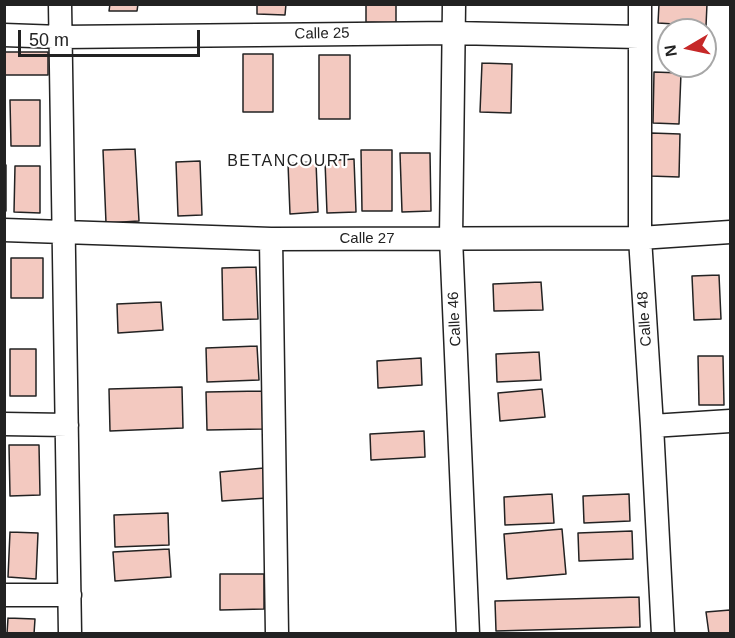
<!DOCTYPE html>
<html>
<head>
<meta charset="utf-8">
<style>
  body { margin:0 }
  #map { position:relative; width:735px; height:638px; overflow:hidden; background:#fff; font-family:Arial,sans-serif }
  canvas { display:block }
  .frame { position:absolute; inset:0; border:6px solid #222; pointer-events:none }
  .north { position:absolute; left:657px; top:18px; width:60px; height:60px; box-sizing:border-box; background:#fff; border:2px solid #a7a7a7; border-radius:50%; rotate:261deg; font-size:16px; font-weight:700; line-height:24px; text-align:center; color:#222 }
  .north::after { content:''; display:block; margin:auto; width:21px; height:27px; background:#c62828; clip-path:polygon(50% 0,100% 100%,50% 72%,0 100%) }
  .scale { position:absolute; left:18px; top:30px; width:182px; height:27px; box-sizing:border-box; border:3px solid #222; border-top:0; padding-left:8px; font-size:18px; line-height:21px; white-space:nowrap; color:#222; -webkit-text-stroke:4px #fff; paint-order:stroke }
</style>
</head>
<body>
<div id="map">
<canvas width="735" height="638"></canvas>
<div class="frame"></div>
<div class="north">N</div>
<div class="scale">50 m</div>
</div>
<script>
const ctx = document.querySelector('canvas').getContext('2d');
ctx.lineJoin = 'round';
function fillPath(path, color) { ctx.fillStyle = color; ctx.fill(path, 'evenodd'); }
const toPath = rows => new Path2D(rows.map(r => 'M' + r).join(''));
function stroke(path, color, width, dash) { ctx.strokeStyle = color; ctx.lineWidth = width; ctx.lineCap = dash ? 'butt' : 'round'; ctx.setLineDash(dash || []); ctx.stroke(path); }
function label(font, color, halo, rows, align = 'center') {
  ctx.font = font + ' Arial,sans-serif'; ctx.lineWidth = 4.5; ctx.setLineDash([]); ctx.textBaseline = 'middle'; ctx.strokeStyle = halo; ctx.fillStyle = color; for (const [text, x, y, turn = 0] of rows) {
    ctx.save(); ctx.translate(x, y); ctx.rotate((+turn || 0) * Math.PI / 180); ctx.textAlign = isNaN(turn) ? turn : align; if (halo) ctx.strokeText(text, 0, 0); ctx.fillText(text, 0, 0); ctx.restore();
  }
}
const building = toPath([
  [110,4,138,4,137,11,109,11,110,4],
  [257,4,286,4,285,15,257,14,257,4],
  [366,4,396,4,396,23,366,22,366,4],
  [659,4,707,4,706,26,658,23,659,4],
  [4,52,48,52,48,75,4,75,4,52],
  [243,54,273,54,273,112,243,112,243,54],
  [319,55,350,55,350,119,319,119,319,55],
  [482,63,512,64,511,113,480,112,482,63],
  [654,72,681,73,679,124,653,123,654,72],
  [10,100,40,100,40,146,11,146,10,100],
  [651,133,680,134,679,177,650,176,651,133],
  [135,149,139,221,106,223,103,150,135,149],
  [361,150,392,150,392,211,362,211,361,150],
  [400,153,430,153,431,211,402,212,400,153],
  [354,159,356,212,327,213,325,161,354,159],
  [200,161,202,215,178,216,176,162,200,161],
  [316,162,318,212,290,214,288,163,316,162],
  [4,165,6,165,6,211,4,211,4,165],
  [15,166,40,166,40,213,14,212,15,166],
  [11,258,43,258,43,298,11,298,11,258],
  [256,267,258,319,223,320,222,268,256,267],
  [719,275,721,319,694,320,692,276,719,275],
  [541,282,543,310,494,311,493,284,541,282],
  [161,302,163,330,118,333,117,304,161,302],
  [257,346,259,380,207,382,206,348,257,346],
  [10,349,36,349,36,396,10,396,10,349],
  [539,352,541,380,497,382,496,354,539,352],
  [698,356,723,356,724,405,699,405,698,356],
  [421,358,422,385,378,388,377,361,421,358],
  [182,387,183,428,110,431,109,389,182,387],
  [542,389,545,417,500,421,498,393,542,389],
  [262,391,263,429,207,430,206,392,262,391],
  [424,431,425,457,371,460,370,434,424,431],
  [9,445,39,445,40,495,10,496,9,445],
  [264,468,267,498,222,501,220,472,264,468],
  [552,494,554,523,505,525,504,497,552,494],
  [629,494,630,521,584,523,583,496,629,494],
  [168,513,169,545,115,547,114,515,168,513],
  [562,529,566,574,507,579,504,534,562,529],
  [632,531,633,559,579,561,578,533,632,531],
  [10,532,38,533,36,579,8,577,10,532],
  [169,549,171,577,115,581,113,552,169,549],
  [220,574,264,574,264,609,220,610,220,574],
  [639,597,640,627,496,631,495,601,639,597],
  [730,610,730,634,709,634,706,612,730,610],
  [8,618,35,619,34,634,7,634,8,618]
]);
fillPath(building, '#f3c9c0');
stroke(building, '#222', 1.5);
const minor = toPath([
  [60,4,70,634],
  [454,4,451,238,468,634],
  [640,4,640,238,652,426,663,634],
  [4,35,61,37,453,33,639,37],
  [4,230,271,239,640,238,730,232],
  [271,239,277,634],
  [4,424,67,425],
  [652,426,730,421],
  [4,595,70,595]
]);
stroke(minor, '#222', 25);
stroke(minor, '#fff', 22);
label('15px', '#222', '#fff', [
  ["Calle 25",322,34,-1],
  ["Calle 27",367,239],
  ["Calle 46",455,319,-93],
  ["Calle 48",645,319,-94]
]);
ctx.letterSpacing = '1.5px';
label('16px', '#222', '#fff', [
  ["BETANCOURT",289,162]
]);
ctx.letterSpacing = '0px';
</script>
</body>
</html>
